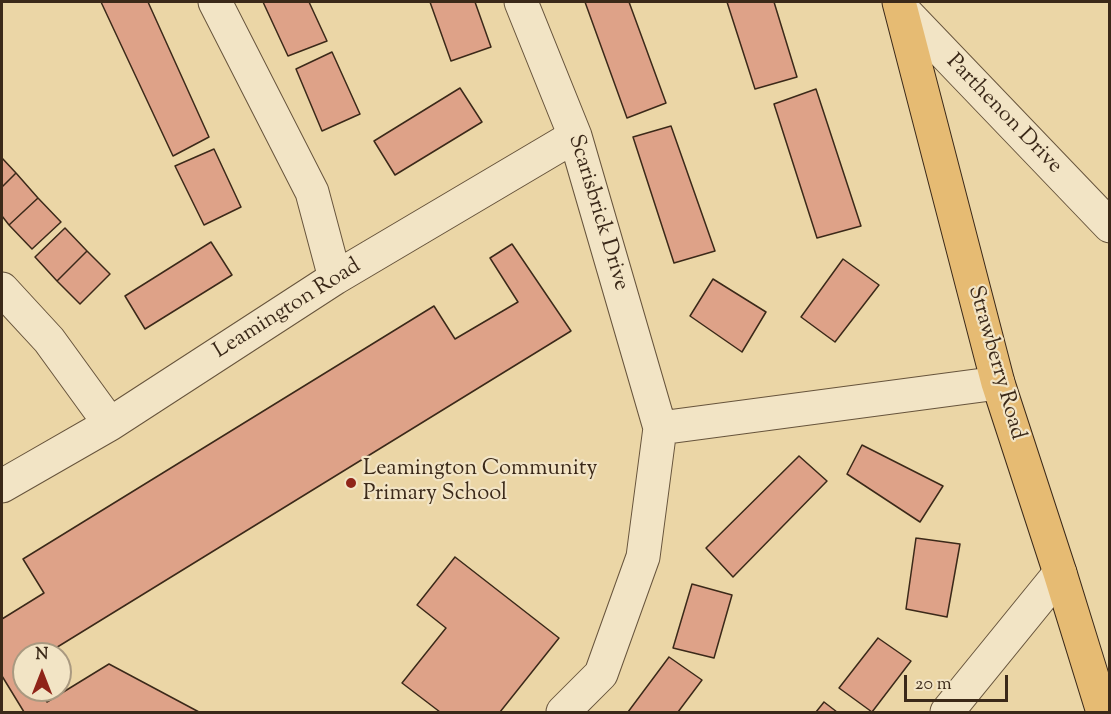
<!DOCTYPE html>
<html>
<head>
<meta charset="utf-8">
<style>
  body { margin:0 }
  #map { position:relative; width:1111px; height:714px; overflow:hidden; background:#ebd6a6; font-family:"Sorts Mill Goudy",serif }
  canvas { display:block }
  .frame { position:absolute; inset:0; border:3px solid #3b2919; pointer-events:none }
  .north { position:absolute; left:12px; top:642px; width:60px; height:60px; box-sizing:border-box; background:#f2e4c5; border:2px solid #a99980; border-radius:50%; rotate:0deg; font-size:16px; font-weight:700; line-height:24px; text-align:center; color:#3b2919 }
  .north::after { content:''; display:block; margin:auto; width:21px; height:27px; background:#8f2418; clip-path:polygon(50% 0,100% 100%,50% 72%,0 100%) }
  .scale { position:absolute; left:904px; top:675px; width:104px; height:27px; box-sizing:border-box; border:3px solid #3b2919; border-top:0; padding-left:8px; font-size:18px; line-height:21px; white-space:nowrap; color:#3b2919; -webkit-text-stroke:4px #f2e4c5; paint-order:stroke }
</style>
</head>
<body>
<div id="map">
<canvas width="1111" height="714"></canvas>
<div class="frame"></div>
<div class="north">N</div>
<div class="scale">20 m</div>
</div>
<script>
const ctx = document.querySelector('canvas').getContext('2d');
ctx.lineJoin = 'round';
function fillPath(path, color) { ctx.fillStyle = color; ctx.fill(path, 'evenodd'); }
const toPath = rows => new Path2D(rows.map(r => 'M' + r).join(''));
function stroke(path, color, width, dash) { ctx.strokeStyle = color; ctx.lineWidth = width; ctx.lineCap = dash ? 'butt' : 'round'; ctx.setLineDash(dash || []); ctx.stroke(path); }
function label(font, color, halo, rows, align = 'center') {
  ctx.font = font + ' "Sorts Mill Goudy",serif'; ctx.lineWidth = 4.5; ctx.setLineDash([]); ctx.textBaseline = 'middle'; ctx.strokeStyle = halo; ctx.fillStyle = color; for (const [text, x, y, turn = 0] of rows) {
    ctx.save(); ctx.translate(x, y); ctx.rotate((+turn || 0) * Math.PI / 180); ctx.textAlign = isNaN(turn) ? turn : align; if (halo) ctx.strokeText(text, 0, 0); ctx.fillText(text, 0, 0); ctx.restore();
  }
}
const building = toPath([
  [101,2,148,2,209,137,173,156,101,2],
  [263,2,309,2,327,41,288,56,263,2],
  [430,2,475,2,491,47,451,61,430,2],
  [585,2,629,2,666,103,627,118,585,2],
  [727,2,774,2,797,77,755,89,727,2],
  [332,52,360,114,322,131,296,69,332,52],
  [460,88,482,122,395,175,374,141,460,88],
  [816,89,861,226,817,238,774,104,816,89],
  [671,126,715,251,674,263,633,137,671,126],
  [214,149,241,207,204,225,175,166,214,149],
  [2,158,16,173,2,187,2,158],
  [16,173,38,198,9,225,2,216,2,187,16,173],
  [38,198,61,222,32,249,9,225,38,198],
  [65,228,87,251,57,281,35,257,65,228],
  [211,242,232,275,145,329,125,296,211,242],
  [512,244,571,331,46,654,24,654,24,690,40,690,47,702,109,664,199,712,24,712,2,676,2,618,2,619,44,593,23,559,434,306,455,339,518,302,490,258,512,244],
  [87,251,110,274,80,304,57,281,87,251],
  [843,259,879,285,835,342,801,317,843,259],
  [713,279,766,312,742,352,690,316,713,279],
  [862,445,943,486,920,522,847,474,862,445],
  [799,456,827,481,733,577,706,548,799,456],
  [916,538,960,544,947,617,906,609,916,538],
  [455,557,559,638,500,712,440,712,402,683,446,628,417,605,455,557],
  [692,584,732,595,714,658,673,648,692,584],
  [878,638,911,661,872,712,839,688,878,638],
  [669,657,702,680,678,712,628,712,669,657],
  [824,702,837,712,816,712,824,702]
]);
fillPath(building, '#dea288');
stroke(building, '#3b2919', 1.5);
const minor = toPath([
  [215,2,312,192,335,278],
  [521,2,575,136,660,428,643,557,601,674,563,712],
  [902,9,1110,226],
  [2,289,49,340,110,424],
  [660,428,998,383],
  [2,486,110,424,335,278,575,136],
  [947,712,1060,573]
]);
const major = toPath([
  [899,2,998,383,1060,573,1103,712]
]);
stroke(minor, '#67543c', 35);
stroke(major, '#3b2919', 35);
stroke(minor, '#f2e4c5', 33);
stroke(major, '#e6bb73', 33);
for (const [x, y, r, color] of [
  [351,483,6,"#8f2418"]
]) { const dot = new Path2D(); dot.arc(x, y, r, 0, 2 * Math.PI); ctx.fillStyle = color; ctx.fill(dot); stroke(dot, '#f2e4c5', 2); }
label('22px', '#3b2919', '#f2e4c5', [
  ["Parthenon Drive",1003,115,46],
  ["Scarisbrick Drive",597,213,73],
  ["Leamington Road",288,310,-32],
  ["Strawberry Road",995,363,74]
]);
label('22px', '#3b2919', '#f2e4c5', [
  ["Leamington Community",363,470],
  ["Primary School",363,495]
], 'left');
</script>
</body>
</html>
